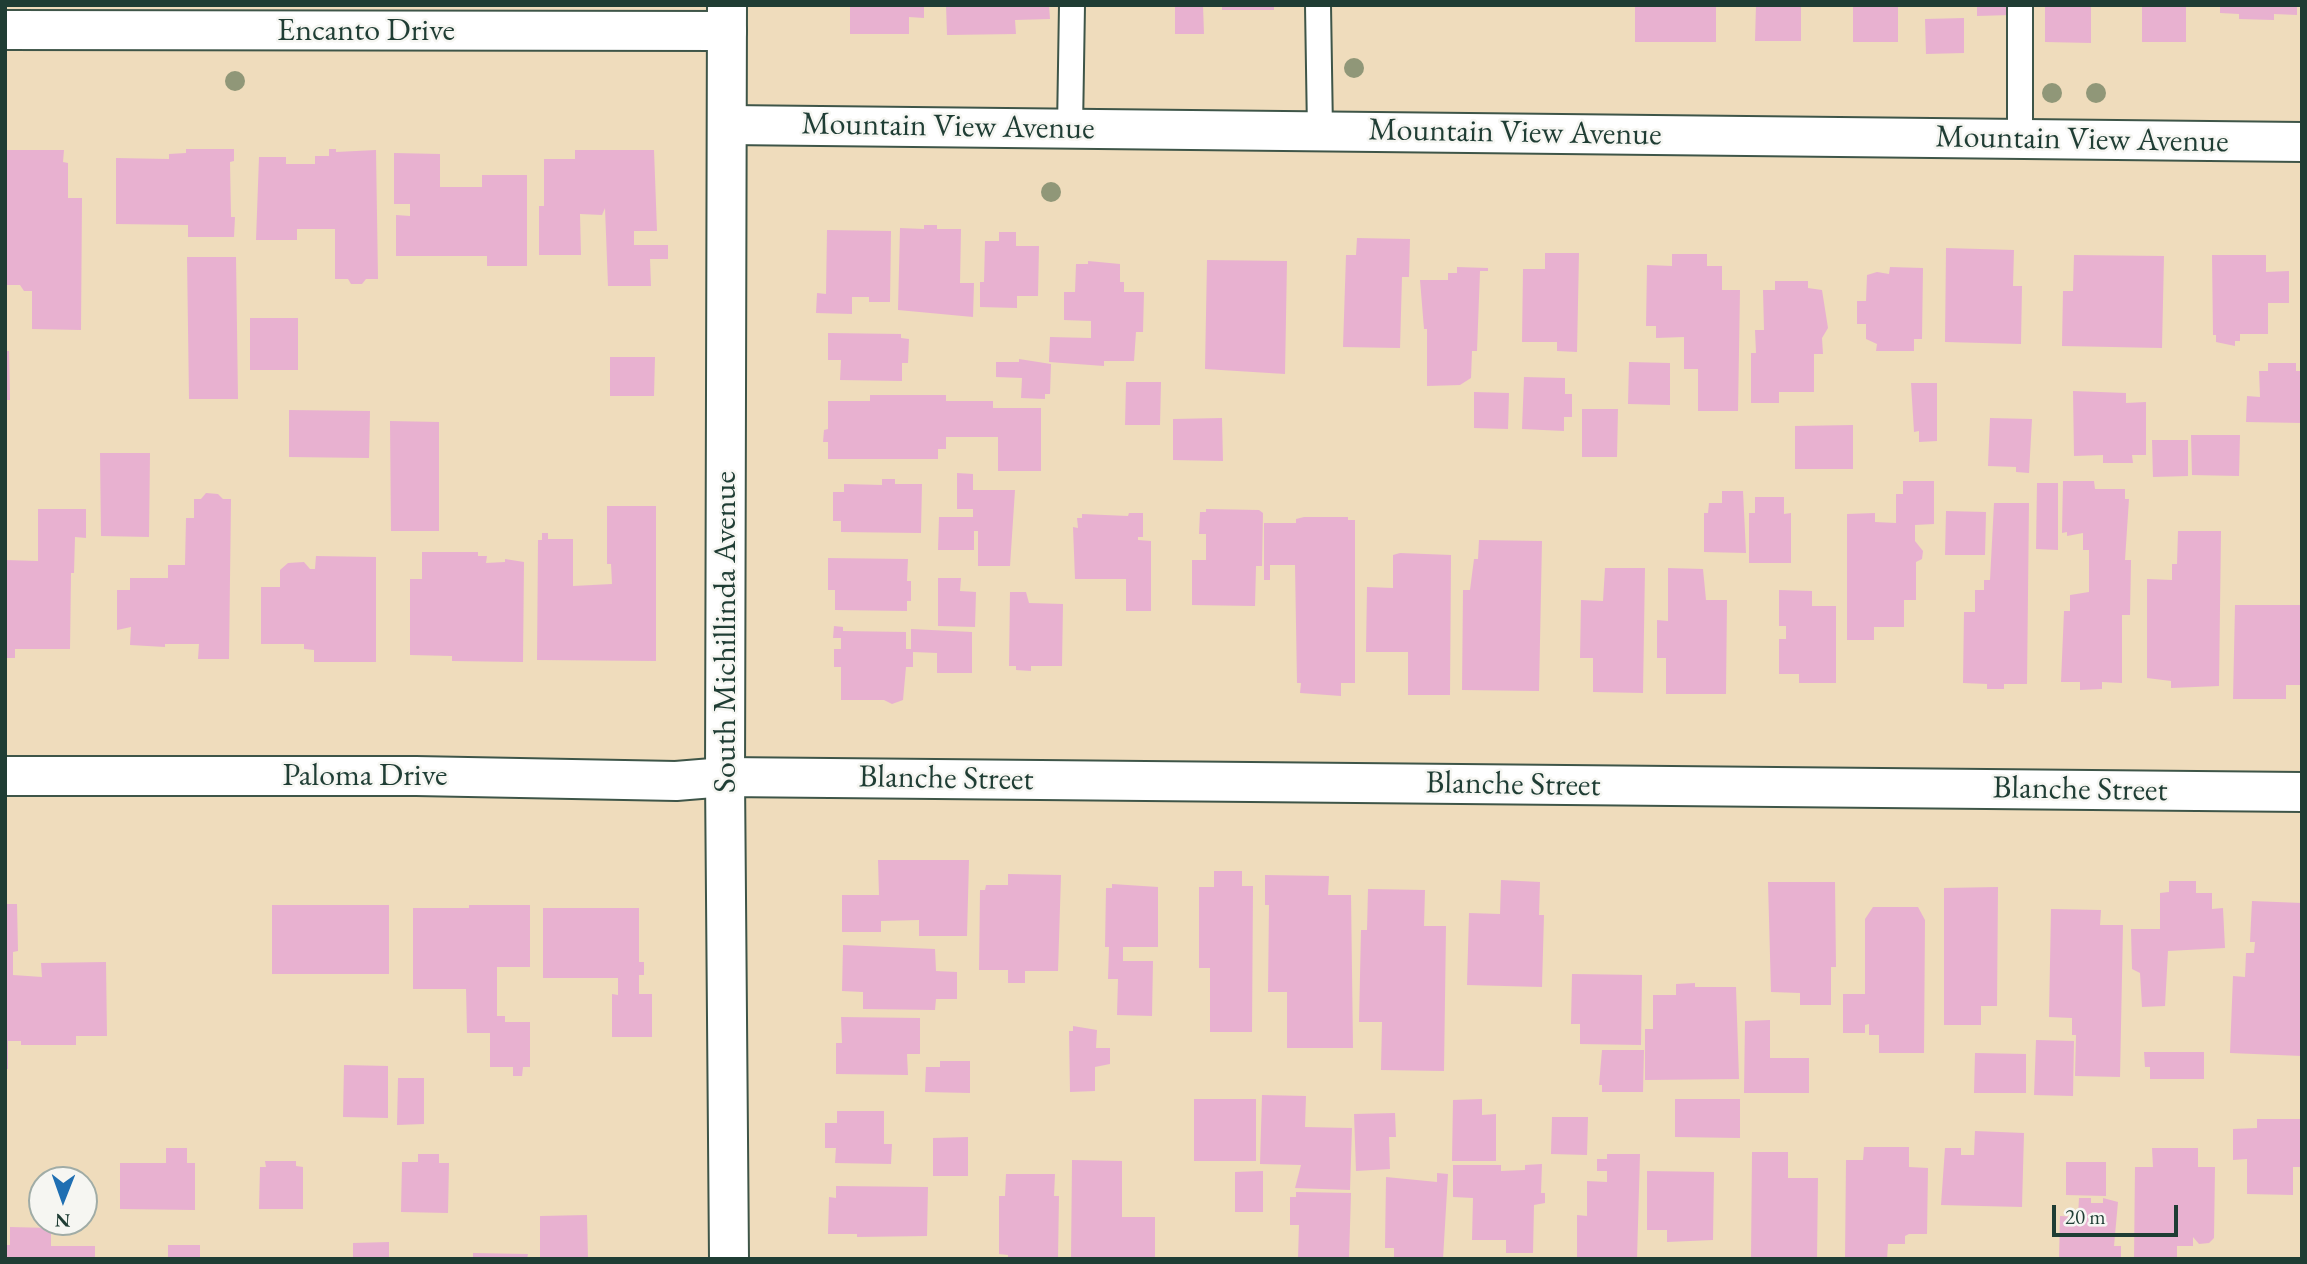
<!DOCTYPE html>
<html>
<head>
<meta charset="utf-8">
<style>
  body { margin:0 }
  #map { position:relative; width:2307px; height:1264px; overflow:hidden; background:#efdcbc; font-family:"EB Garamond",serif }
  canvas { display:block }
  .frame { position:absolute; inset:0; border:7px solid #1f3d34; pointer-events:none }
  .north { position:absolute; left:28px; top:1166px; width:70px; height:70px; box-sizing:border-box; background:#f6f6f2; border:2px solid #a0aca6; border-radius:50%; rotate:181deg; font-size:19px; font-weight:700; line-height:28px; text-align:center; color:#1f3d34 }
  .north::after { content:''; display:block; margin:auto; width:24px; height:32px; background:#1f6fb2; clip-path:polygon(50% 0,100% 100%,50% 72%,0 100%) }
  .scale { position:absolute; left:2052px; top:1205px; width:126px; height:32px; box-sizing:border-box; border:4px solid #1f3d34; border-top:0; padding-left:9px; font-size:21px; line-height:24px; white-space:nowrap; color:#1f3d34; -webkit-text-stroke:5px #f6f6f2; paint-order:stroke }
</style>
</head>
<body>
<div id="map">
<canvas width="2307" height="1264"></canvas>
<div class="frame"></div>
<div class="north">N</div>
<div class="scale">20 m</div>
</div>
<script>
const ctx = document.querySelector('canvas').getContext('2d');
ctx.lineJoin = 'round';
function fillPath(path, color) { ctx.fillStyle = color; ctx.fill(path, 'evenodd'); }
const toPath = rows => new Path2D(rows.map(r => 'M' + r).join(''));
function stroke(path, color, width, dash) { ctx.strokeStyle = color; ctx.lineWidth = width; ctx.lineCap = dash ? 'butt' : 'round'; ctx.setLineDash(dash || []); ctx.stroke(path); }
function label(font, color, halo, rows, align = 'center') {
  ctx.font = font + ' "EB Garamond",serif'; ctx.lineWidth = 5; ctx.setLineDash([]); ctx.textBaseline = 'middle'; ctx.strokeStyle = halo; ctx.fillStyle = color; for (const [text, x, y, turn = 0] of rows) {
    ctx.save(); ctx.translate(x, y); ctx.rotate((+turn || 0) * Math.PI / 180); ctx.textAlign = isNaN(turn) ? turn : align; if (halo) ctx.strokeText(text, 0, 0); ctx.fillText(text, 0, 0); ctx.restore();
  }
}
fillPath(toPath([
  [850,5,924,5,924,18,909,17,909,34,850,34],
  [946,5,1049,5,1050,19,1015,20,1016,34,947,35],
  [1175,5,1203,5,1204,34,1175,34],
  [1222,5,1274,5,1274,10,1222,10],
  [1635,5,1716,5,1716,42,1635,42],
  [1756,5,1801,5,1801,41,1755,41],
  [1853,5,1898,5,1898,42,1853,42],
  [1977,5,2011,5,2011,15,1977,16],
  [2045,5,2091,5,2091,43,2045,42],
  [2142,5,2186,5,2186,42,2142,42],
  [2220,5,2297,5,2297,15,2274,14,2274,20,2239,19,2239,14,2220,13],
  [1964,18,1964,53,1926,54,1925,19],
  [186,149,234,149,234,161,230,162,231,217,235,217,234,237,188,237,188,225,116,224,116,158,169,159,169,154,186,153],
  [329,149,336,149,336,152,376,150,378,279,366,279,362,284,351,284,348,279,335,279,335,229,297,229,297,240,256,240,259,157,286,157,286,164,315,164,315,156,329,156],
  [5,150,64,150,63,162,68,163,68,198,82,198,81,330,32,329,32,291,24,291,20,285,5,285],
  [575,150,654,150,657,231,634,231,634,245,668,245,668,259,650,259,651,286,608,286,605,208,602,215,580,214,581,255,539,255,539,206,544,206,544,159,575,159],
  [394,153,440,154,440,187,482,187,482,175,527,175,527,266,487,266,487,256,396,256,396,215,410,216,410,204,394,204],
  [924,225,937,225,937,229,961,229,960,283,974,283,973,317,898,310,900,228,924,229],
  [827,230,891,231,890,302,869,302,869,297,852,297,852,314,816,313,817,293,826,294],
  [999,232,1016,232,1016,246,1039,246,1038,296,1017,296,1017,308,980,307,980,282,984,282,985,241,999,241],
  [1357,238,1410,239,1409,277,1402,277,1400,348,1343,347,1346,255,1356,255],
  [1946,248,2014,250,2013,286,2022,286,2021,344,1945,342],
  [1545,253,1579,253,1577,352,1557,351,1557,342,1522,342,1523,269,1545,269],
  [1672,254,1707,254,1707,266,1722,266,1722,290,1740,290,1738,411,1698,411,1698,369,1684,369,1684,337,1656,338,1656,326,1646,326,1647,265,1672,266],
  [2074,255,2164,256,2162,348,2062,346,2063,291,2073,291],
  [2212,255,2266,255,2266,272,2289,271,2289,303,2268,303,2268,334,2240,334,2240,341,2235,341,2235,346,2216,342,2216,335,2213,335],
  [187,257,236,257,238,399,189,399],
  [1207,260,1287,261,1285,374,1205,369],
  [1088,261,1120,264,1120,282,1124,282,1124,292,1144,292,1143,332,1136,332,1134,361,1104,361,1104,366,1049,362,1050,337,1091,338,1091,321,1064,320,1064,292,1075,292,1076,264,1088,264],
  [1457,267,1488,268,1488,271,1480,271,1477,351,1472,351,1471,378,1460,385,1427,386,1427,329,1424,329,1420,280,1448,280,1448,273,1457,273],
  [1890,267,1923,268,1922,339,1914,339,1914,351,1876,351,1877,344,1866,339,1866,324,1857,324,1857,301,1866,301,1867,275,1877,272,1889,274],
  [1775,281,1808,281,1808,288,1822,290,1828,328,1822,338,1823,354,1814,354,1814,392,1779,392,1779,403,1751,403,1751,353,1756,353,1755,330,1764,330,1763,290,1775,290],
  [250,318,298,318,298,370,250,370],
  [828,333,901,334,901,338,909,339,908,363,902,363,902,381,840,380,841,360,828,360],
  [5,351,9,351,10,400,5,400],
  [610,357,655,357,654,396,610,396],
  [1019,359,1051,364,1050,394,1045,394,1045,399,1021,398,1022,378,996,377,996,362,1019,362],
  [1629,362,1670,363,1670,405,1628,404],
  [2268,363,2296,363,2296,371,2302,371,2302,423,2246,422,2247,396,2260,397,2259,371,2268,371],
  [1524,377,1565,378,1565,394,1572,394,1572,417,1564,417,1564,431,1522,429],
  [1126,382,1161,382,1160,425,1125,425],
  [1911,383,1937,383,1937,441,1919,442,1919,431,1914,432],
  [2073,391,2126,393,2126,403,2146,402,2146,455,2132,455,2133,463,2103,463,2103,455,2074,456],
  [1474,392,1509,393,1508,429,1474,428],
  [870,395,946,395,946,401,993,401,993,408,1041,408,1041,471,998,471,998,437,946,437,946,449,938,449,938,459,828,459,828,442,823,442,824,430,828,429,828,401,870,401],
  [1582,409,1618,409,1617,457,1582,457],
  [289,410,370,411,369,458,289,457],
  [1222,418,1223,461,1173,460,1173,419],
  [1990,418,2032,419,2029,473,2016,472,2016,467,1988,466],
  [390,421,439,422,439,531,391,531],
  [1853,425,1853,469,1795,469,1795,426],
  [2191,435,2240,435,2239,476,2192,475],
  [2152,440,2188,440,2188,476,2153,477],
  [100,453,150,453,149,537,101,536],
  [957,473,973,474,973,490,1015,490,1010,566,978,566,978,531,974,531,974,550,938,550,939,517,973,517,973,509,957,509],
  [882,479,895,479,895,484,922,484,921,533,841,532,841,521,833,521,833,492,844,492,844,484,882,485],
  [1903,481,1934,481,1934,524,1915,525,1915,541,1923,551,1922,559,1916,562,1916,600,1904,600,1904,627,1874,627,1874,640,1847,640,1847,514,1875,513,1875,522,1896,523,1896,494,1903,494],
  [2063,481,2094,481,2095,489,2125,489,2125,499,2129,499,2125,560,2131,560,2130,615,2122,615,2122,683,2102,682,2102,689,2080,690,2080,682,2061,682,2064,611,2070,611,2070,595,2089,592,2089,550,2083,550,2083,533,2067,536,2067,532,2062,533],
  [2037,483,2058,483,2058,550,2036,549],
  [1722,491,1743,491,1746,553,1704,552,1704,513,1708,513,1709,503,1722,503],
  [206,493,218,494,223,499,231,499,229,659,198,659,199,644,165,644,165,647,130,645,131,627,117,630,117,590,130,590,130,578,168,578,168,565,185,565,186,518,194,518,194,499,201,499],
  [1755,497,1784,497,1784,514,1791,513,1791,563,1749,563,1749,513,1755,513],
  [1994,503,2029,503,2027,684,2004,684,2004,689,1987,689,1987,684,1963,683,1964,612,1975,612,1975,590,1984,590,1984,580,1990,580],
  [607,506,656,506,656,661,537,660,538,540,542,540,542,533,548,533,548,539,573,539,573,586,612,584,611,564,607,564],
  [38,509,86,509,86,538,75,537,74,573,71,573,70,649,15,649,15,658,5,658,5,560,38,561],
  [1206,509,1259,510,1263,513,1262,566,1256,566,1255,606,1192,605,1192,560,1206,560,1206,534,1199,534,1200,512,1206,512],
  [1946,511,1986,512,1985,555,1945,555],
  [1129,513,1143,513,1143,537,1138,537,1138,540,1151,541,1151,611,1126,611,1126,579,1075,579,1073,527,1078,528,1077,518,1082,518,1082,514,1128,516],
  [1304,517,1348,517,1348,520,1355,520,1355,683,1341,683,1341,696,1300,693,1301,683,1297,683,1295,565,1270,565,1270,580,1264,580,1264,523,1296,523,1296,519],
  [2178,531,2221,531,2219,686,2171,688,2171,681,2147,678,2147,579,2172,580,2172,564,2177,564],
  [1479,540,1542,541,1539,691,1462,690,1463,590,1470,590,1474,559,1478,559],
  [422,552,478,552,478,556,487,556,486,563,505,562,505,559,524,562,523,662,452,661,452,656,410,655,410,579,422,579],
  [1400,553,1451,555,1450,695,1408,695,1408,652,1366,652,1367,587,1393,588,1393,555],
  [316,556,376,557,376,662,314,662,314,650,304,649,304,644,261,644,261,587,280,587,280,570,288,563,304,562,310,569,315,569],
  [828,558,908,559,907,581,911,581,911,601,907,601,907,611,835,610,835,590,828,590],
  [1605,568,1645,568,1643,693,1593,692,1593,658,1580,658,1581,600,1603,601],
  [1668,568,1703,569,1706,600,1727,600,1726,694,1666,694,1666,658,1657,658,1657,620,1668,621],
  [938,578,961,578,960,591,976,592,975,627,938,626],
  [1779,590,1812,591,1812,606,1836,606,1836,683,1799,683,1799,674,1779,674,1779,639,1786,639,1786,626,1779,626],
  [1010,592,1026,592,1029,603,1063,604,1062,666,1031,666,1031,671,1016,670,1016,666,1009,666],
  [2235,605,2302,605,2302,685,2286,685,2286,699,2233,699],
  [834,626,843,627,843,631,906,632,906,649,911,649,911,629,972,632,972,673,937,673,937,653,913,652,913,667,906,667,903,700,892,704,884,700,841,700,841,667,834,667,834,649,841,649,841,638,833,638],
  [878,860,969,860,967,936,919,936,919,920,881,921,881,932,842,932,842,895,879,895],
  [1214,871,1242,871,1242,886,1253,886,1252,1032,1210,1032,1210,968,1199,968,1199,887,1214,887],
  [1008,874,1061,875,1058,971,1025,971,1025,983,1008,983,1008,970,979,970,980,890,985,890,986,885,1008,885],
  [1265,875,1329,876,1328,895,1351,895,1353,1048,1287,1048,1287,992,1268,992,1269,905,1265,905],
  [1501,880,1540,882,1539,915,1544,915,1542,987,1467,985,1469,913,1500,914],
  [2169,881,2196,881,2196,893,2212,893,2212,909,2223,908,2225,948,2168,951,2165,1006,2142,1007,2140,973,2132,969,2131,929,2160,929,2160,893,2169,892],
  [1768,882,1835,882,1836,967,1831,967,1831,1005,1800,1005,1800,993,1771,992],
  [1112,884,1158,887,1158,947,1123,947,1123,961,1153,961,1152,1016,1117,1015,1118,979,1108,979,1109,947,1105,947,1106,888,1112,888],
  [1998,887,1997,1006,1981,1006,1981,1025,1944,1025,1944,888],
  [1368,889,1425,890,1424,926,1446,926,1444,1071,1381,1070,1382,1022,1359,1022,1361,930,1367,930],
  [2252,901,2302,903,2302,1056,2230,1053,2233,976,2245,977,2246,953,2254,953,2255,942,2250,942],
  [5,904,17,904,18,951,13,952,13,975,42,977,41,963,106,962,107,1036,76,1036,76,1045,21,1045,21,1041,8,1041,8,1069,5,1069],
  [272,905,389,905,389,974,272,974],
  [469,905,530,905,530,967,497,967,497,1016,505,1016,505,1022,530,1022,530,1067,523,1067,522,1076,513,1076,513,1067,490,1067,490,1033,467,1033,466,989,413,989,413,908,469,908],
  [1873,907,1918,907,1925,920,1924,1053,1879,1053,1879,1035,1869,1035,1869,1024,1865,1025,1865,1033,1843,1033,1843,994,1865,994,1865,919],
  [543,908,639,908,639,962,644,962,644,975,639,975,639,994,652,994,652,1037,612,1037,612,994,618,995,618,978,543,978],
  [2051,909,2101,910,2100,925,2123,925,2120,1077,2075,1076,2076,1035,2072,1035,2072,1018,2049,1017],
  [843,945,935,949,936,971,957,972,957,999,936,999,935,1010,863,1009,863,992,842,991],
  [1572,974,1642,975,1641,1045,1580,1044,1580,1024,1571,1024],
  [1695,983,1695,987,1736,987,1739,1079,1645,1080,1645,1029,1653,1029,1653,995,1676,995,1676,984],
  [841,1017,920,1018,920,1054,907,1054,908,1075,836,1074,836,1043,842,1043],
  [1770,1020,1770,1058,1809,1058,1809,1093,1744,1093,1745,1021],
  [1073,1026,1097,1030,1096,1048,1110,1048,1110,1064,1095,1067,1095,1091,1070,1092,1069,1031,1073,1031],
  [2036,1040,2074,1041,2073,1096,2034,1095],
  [1602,1050,1644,1050,1643,1092,1602,1092,1602,1085,1599,1085],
  [2144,1052,2204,1052,2204,1079,2150,1079,2150,1067,2145,1067],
  [1975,1053,2026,1054,2026,1093,1974,1093],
  [940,1061,970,1061,970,1093,925,1092,926,1067,940,1067],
  [344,1065,388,1066,388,1118,343,1117],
  [398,1078,424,1078,424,1124,397,1125],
  [1262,1095,1306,1096,1305,1127,1352,1128,1350,1190,1295,1188,1301,1165,1260,1164],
  [1194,1099,1256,1099,1256,1161,1194,1161],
  [1482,1099,1482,1115,1496,1114,1496,1161,1452,1161,1453,1100],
  [1675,1099,1740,1099,1740,1138,1675,1137],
  [837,1111,884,1111,884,1144,892,1144,891,1164,835,1163,836,1148,825,1148,825,1123,837,1123],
  [1395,1113,1396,1137,1389,1137,1390,1169,1356,1171,1354,1114],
  [1552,1117,1588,1117,1587,1155,1551,1154],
  [2257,1119,2302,1119,2301,1167,2293,1167,2293,1195,2247,1194,2247,1159,2233,1160,2233,1129,2257,1128],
  [1975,1131,2024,1133,2022,1207,1941,1205,1945,1148,1961,1148,1961,1155,1974,1155],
  [968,1137,968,1176,933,1176,933,1138],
  [1864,1147,1909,1147,1909,1167,1928,1168,1927,1234,1909,1234,1905,1236,1905,1244,1888,1244,1887,1259,1845,1259,1846,1160,1863,1160],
  [166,1148,187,1148,187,1163,195,1163,195,1210,120,1209,120,1163,166,1163],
  [2152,1148,2198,1148,2198,1167,2215,1167,2214,1238,2209,1243,2199,1244,2193,1237,2193,1246,2177,1246,2177,1259,2134,1259,2135,1167,2153,1167],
  [1752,1152,1788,1152,1788,1178,1818,1178,1817,1259,1751,1259],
  [418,1154,439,1154,439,1163,449,1163,448,1213,401,1212,402,1162,418,1162],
  [1607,1154,1640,1154,1637,1259,1577,1259,1577,1215,1587,1216,1587,1181,1607,1182,1607,1171,1597,1171,1597,1159,1607,1159],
  [1072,1160,1122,1161,1122,1217,1155,1217,1155,1259,1071,1259],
  [265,1161,296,1161,296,1166,303,1167,303,1209,259,1209,260,1167,266,1167],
  [2066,1162,2106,1162,2106,1196,2066,1195],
  [1542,1164,1541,1193,1545,1193,1545,1203,1534,1205,1533,1253,1506,1253,1506,1240,1472,1240,1473,1198,1453,1197,1453,1165,1501,1165,1501,1171,1525,1170,1525,1165],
  [1263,1171,1263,1212,1235,1212,1235,1172],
  [1647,1171,1714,1172,1713,1240,1667,1242,1667,1230,1647,1230],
  [1437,1173,1448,1174,1443,1259,1394,1259,1394,1248,1385,1248,1386,1177,1437,1182],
  [1006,1174,1055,1174,1054,1196,1059,1196,1058,1259,1008,1259,1008,1255,999,1254,999,1196,1005,1196],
  [836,1186,928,1187,927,1236,857,1237,857,1234,828,1234,829,1197,836,1198],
  [1296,1192,1351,1193,1349,1259,1298,1259,1299,1225,1290,1225,1290,1197,1296,1197],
  [2079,1198,2091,1198,2091,1203,2103,1203,2103,1198,2118,1202,2114,1246,2121,1246,2121,1259,2059,1259,2060,1216,2078,1217],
  [587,1215,588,1259,540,1259,540,1216],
  [10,1227,51,1228,51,1246,95,1246,95,1259,5,1259,5,1245,10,1245],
  [389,1242,389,1259,353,1259,353,1243],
  [168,1245,200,1245,200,1259,168,1259],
  [473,1253,528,1254,527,1259,473,1259]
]), '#e8b1d0');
const lane = toPath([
  [1318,5,1320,131],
  [1070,128,1072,5],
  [2020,139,2020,5]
]);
const street = toPath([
  [5,30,727,31],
  [728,125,2302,142],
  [5,776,416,776,676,781,725,777,2302,792]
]);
const secondary = toPath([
  [727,5,725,777,729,1259]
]);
stroke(lane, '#3e5548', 28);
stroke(street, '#3e5548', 42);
stroke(secondary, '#3e5548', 42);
stroke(lane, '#fff', 24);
stroke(street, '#fff', 38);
stroke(secondary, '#fff', 38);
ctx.fillStyle = '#909778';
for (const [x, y] of [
  [1354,68],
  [235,81],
  [2052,93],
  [2096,93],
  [1051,192]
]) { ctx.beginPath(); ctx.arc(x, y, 10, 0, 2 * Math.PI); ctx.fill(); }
label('32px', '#1f3d34', '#f6f6f2', [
  ["Encanto Drive",366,31],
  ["Mountain View Avenue",948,127,1],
  ["Mountain View Avenue",1515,133,1],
  ["Mountain View Avenue",2082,140,1],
  ["South Michillinda Avenue",726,632,-90],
  ["Paloma Drive",365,776],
  ["Blanche Street",946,779,1],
  ["Blanche Street",1513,785,1],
  ["Blanche Street",2080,790,1]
]);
</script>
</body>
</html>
